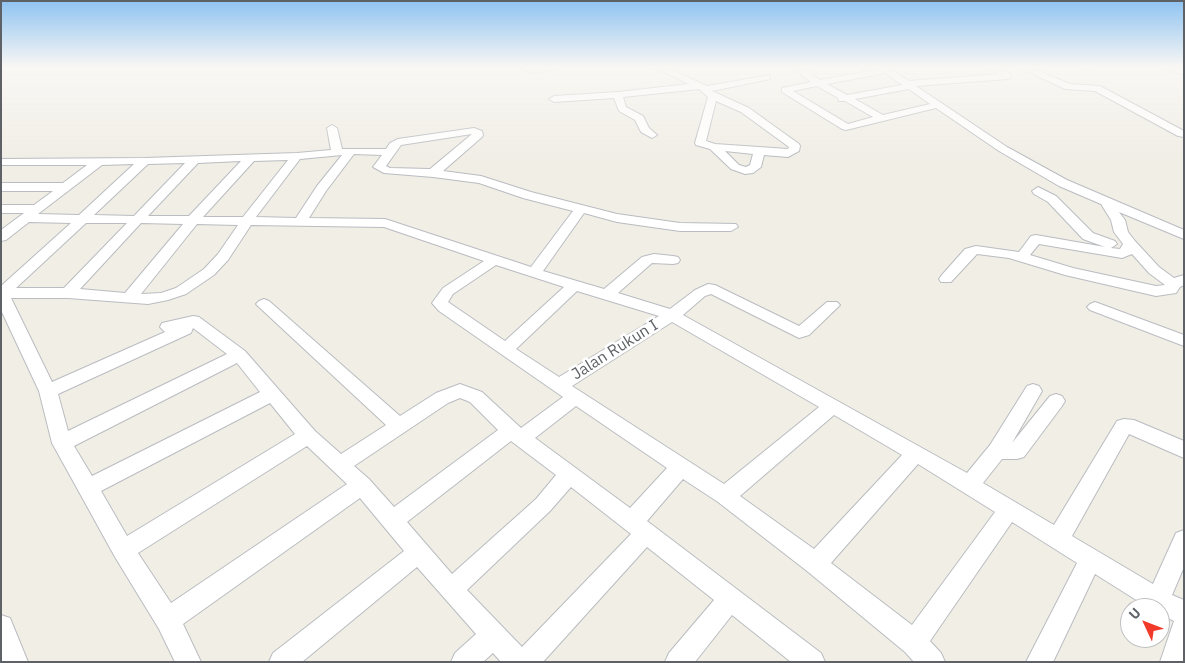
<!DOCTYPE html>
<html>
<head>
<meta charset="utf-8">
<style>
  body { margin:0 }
  #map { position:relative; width:1185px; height:663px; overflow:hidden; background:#f1eee6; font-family:"IBM Plex Sans",sans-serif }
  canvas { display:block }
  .frame { position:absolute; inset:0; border:2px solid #5e6267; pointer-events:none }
  .north { position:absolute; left:1120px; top:598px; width:50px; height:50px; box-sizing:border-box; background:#fff; border:1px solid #bfc0c2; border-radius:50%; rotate:313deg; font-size:14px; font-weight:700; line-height:20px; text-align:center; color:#5e6267 }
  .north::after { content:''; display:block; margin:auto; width:18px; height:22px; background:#f23a2b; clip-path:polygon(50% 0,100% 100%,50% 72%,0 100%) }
</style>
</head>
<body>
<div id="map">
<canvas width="1185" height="663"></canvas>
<div class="frame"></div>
<div class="north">U</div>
</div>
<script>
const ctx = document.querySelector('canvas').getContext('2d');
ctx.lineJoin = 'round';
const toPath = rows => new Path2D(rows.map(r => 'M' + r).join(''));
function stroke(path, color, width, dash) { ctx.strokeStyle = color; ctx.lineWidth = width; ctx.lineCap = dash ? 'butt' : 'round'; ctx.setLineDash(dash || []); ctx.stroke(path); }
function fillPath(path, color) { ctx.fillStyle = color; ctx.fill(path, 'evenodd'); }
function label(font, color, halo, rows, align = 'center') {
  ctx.font = font + ' "IBM Plex Sans",sans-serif'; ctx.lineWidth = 5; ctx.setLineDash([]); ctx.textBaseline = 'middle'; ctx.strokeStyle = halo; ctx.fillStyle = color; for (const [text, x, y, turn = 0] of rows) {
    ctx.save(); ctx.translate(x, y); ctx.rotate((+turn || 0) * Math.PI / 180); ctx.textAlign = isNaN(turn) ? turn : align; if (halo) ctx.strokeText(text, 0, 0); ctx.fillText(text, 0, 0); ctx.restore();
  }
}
const minor = toPath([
  [519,67,557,67,553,70,531,73,519,67],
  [654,67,665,67,707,86,770,75,770,79,712,91,749,108,799,144,800,146,799,151,788,157,764,155,761,167,753,173,745,174,731,169,710,149,696,145,695,143,708,97,699,89,623,97,626,107,643,116,649,128,657,135,652,138,641,132,635,120,619,111,614,98,554,102,549,99,554,96,618,92,689,84,654,67],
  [716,101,741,112,789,147,788,149,715,144,706,141,716,101],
  [725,151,753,154,750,165,746,167,739,165,725,151],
  [791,67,801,67,820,80,879,69,878,67,888,67,909,81,998,74,987,67,998,67,1011,74,1011,78,1008,79,916,86,1007,147,1067,180,1184,230,1184,239,1119,212,1125,220,1128,232,1135,241,1159,267,1174,278,1184,275,1184,285,1180,287,1176,293,1156,296,1065,275,1009,258,977,254,951,282,941,282,939,279,941,276,965,249,976,246,1019,252,1031,236,1036,235,1105,247,1083,239,1048,202,1034,194,1032,191,1038,187,1056,196,1093,233,1115,241,1117,244,1111,248,1120,249,1123,244,1114,232,1111,220,1101,204,1059,186,999,151,936,108,846,130,842,129,782,92,782,88,811,82,791,67],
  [885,73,902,85,847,95,827,84,885,73],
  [817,86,838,98,839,101,845,101,873,117,848,124,793,91,817,86],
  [909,89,930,104,883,115,855,99,909,89],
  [1039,244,1122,258,1132,254,1149,273,1165,285,1156,286,1073,268,1030,255,1039,244],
  [1018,67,1029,67,1070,84,1100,86,1184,131,1184,137,1178,136,1095,91,1065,89,1018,67],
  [1083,67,1093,67,1093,68,1089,71,1083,67],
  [1165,67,1184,69,1184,75,1166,69,1165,67],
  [332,125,337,128,342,149,386,149,390,143,398,139,474,128,482,131,483,135,482,137,443,171,481,176,531,192,617,214,680,223,736,224,738,227,731,231,680,231,617,222,584,213,543,271,604,289,642,257,654,254,673,256,678,257,680,260,678,263,673,264,652,263,618,293,670,309,695,290,708,284,715,285,799,326,827,302,837,302,840,305,837,308,809,335,799,338,711,294,705,296,683,315,967,473,990,445,1027,386,1033,384,1039,386,1042,391,1012,443,1050,396,1056,394,1062,396,1065,401,1062,406,1024,457,1017,459,1002,459,983,483,1054,525,1117,421,1124,419,1134,420,1184,441,1184,458,1129,434,1072,536,1153,584,1176,533,1184,530,1184,567,1172,595,1184,600,1184,662,1160,662,1174,621,1160,614,1160,608,1149,608,1095,574,1053,662,1026,662,1077,563,1012,522,930,641,941,653,945,662,914,662,905,652,807,571,718,502,683,479,647,521,821,653,825,662,791,662,732,615,695,662,665,662,669,653,714,600,647,547,543,662,501,662,493,653,483,662,451,662,455,653,476,634,417,567,302,662,269,662,273,653,404,551,360,498,183,624,201,662,175,662,159,629,115,557,52,443,39,391,1,310,1,286,71,223,29,222,6,240,1,241,1,230,24,213,1,213,1,205,34,205,53,191,1,191,1,183,63,183,87,165,1,165,1,159,145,158,297,153,331,150,327,128,332,125],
  [472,134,430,169,390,168,386,166,401,145,472,134],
  [354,154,382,155,373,167,384,173,433,177,479,183,523,198,573,211,531,267,385,219,309,218,326,191,354,154],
  [342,155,317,186,296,218,256,217,300,159,342,155],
  [288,160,243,217,203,217,254,161,288,160],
  [241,161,189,216,148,216,198,163,241,161],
  [185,163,134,216,94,215,148,164,185,163],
  [134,164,79,215,38,214,102,165,134,164],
  [86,223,127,223,64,288,16,288,86,223],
  [141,223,183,224,125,293,80,289,141,223],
  [197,224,238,225,218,254,204,269,176,288,161,293,141,294,197,224],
  [251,225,384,227,484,261,443,288,432,303,439,311,563,397,521,428,482,392,460,384,436,393,400,416,269,301,264,299,259,301,256,304,259,307,386,425,341,454,315,431,245,351,199,317,193,316,162,323,160,327,165,332,52,382,11,298,68,298,148,304,168,300,186,294,214,275,228,260,251,225],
  [496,265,564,287,505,341,448,302,453,294,496,265],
  [577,291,659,316,559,377,516,349,577,291],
  [672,322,819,407,724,484,572,386,672,322],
  [193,328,227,354,68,431,58,394,191,333,193,328],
  [237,363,260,392,92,476,74,446,237,363],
  [460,398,470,402,498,430,394,507,369,479,354,466,448,403,460,398],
  [270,403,295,434,127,536,101,491,270,403],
  [576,406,667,468,630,508,535,438,576,406],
  [834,415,902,455,814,549,740,496,834,415],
  [511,441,556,475,536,499,452,574,407,522,511,441],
  [307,446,347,484,171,603,138,553,307,446],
  [918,464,995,512,912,625,831,563,918,464],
  [571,487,631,534,522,647,467,590,550,511,571,487],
  [1095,302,1184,335,1184,346,1090,310,1087,307,1090,304,1095,302],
  [1,615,10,618,28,662,2,662,1,615]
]);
stroke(minor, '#b9bcc0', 2);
fillPath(minor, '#fff');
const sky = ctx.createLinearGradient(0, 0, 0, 160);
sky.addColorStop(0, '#8ec3f1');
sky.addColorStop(0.42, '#f9f7f4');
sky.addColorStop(1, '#f9f7f400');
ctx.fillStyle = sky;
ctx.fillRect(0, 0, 1185, 160);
label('16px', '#5e6267', '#fff', [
  ["Jalan Rukun I",615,350,-32]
]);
</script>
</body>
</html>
